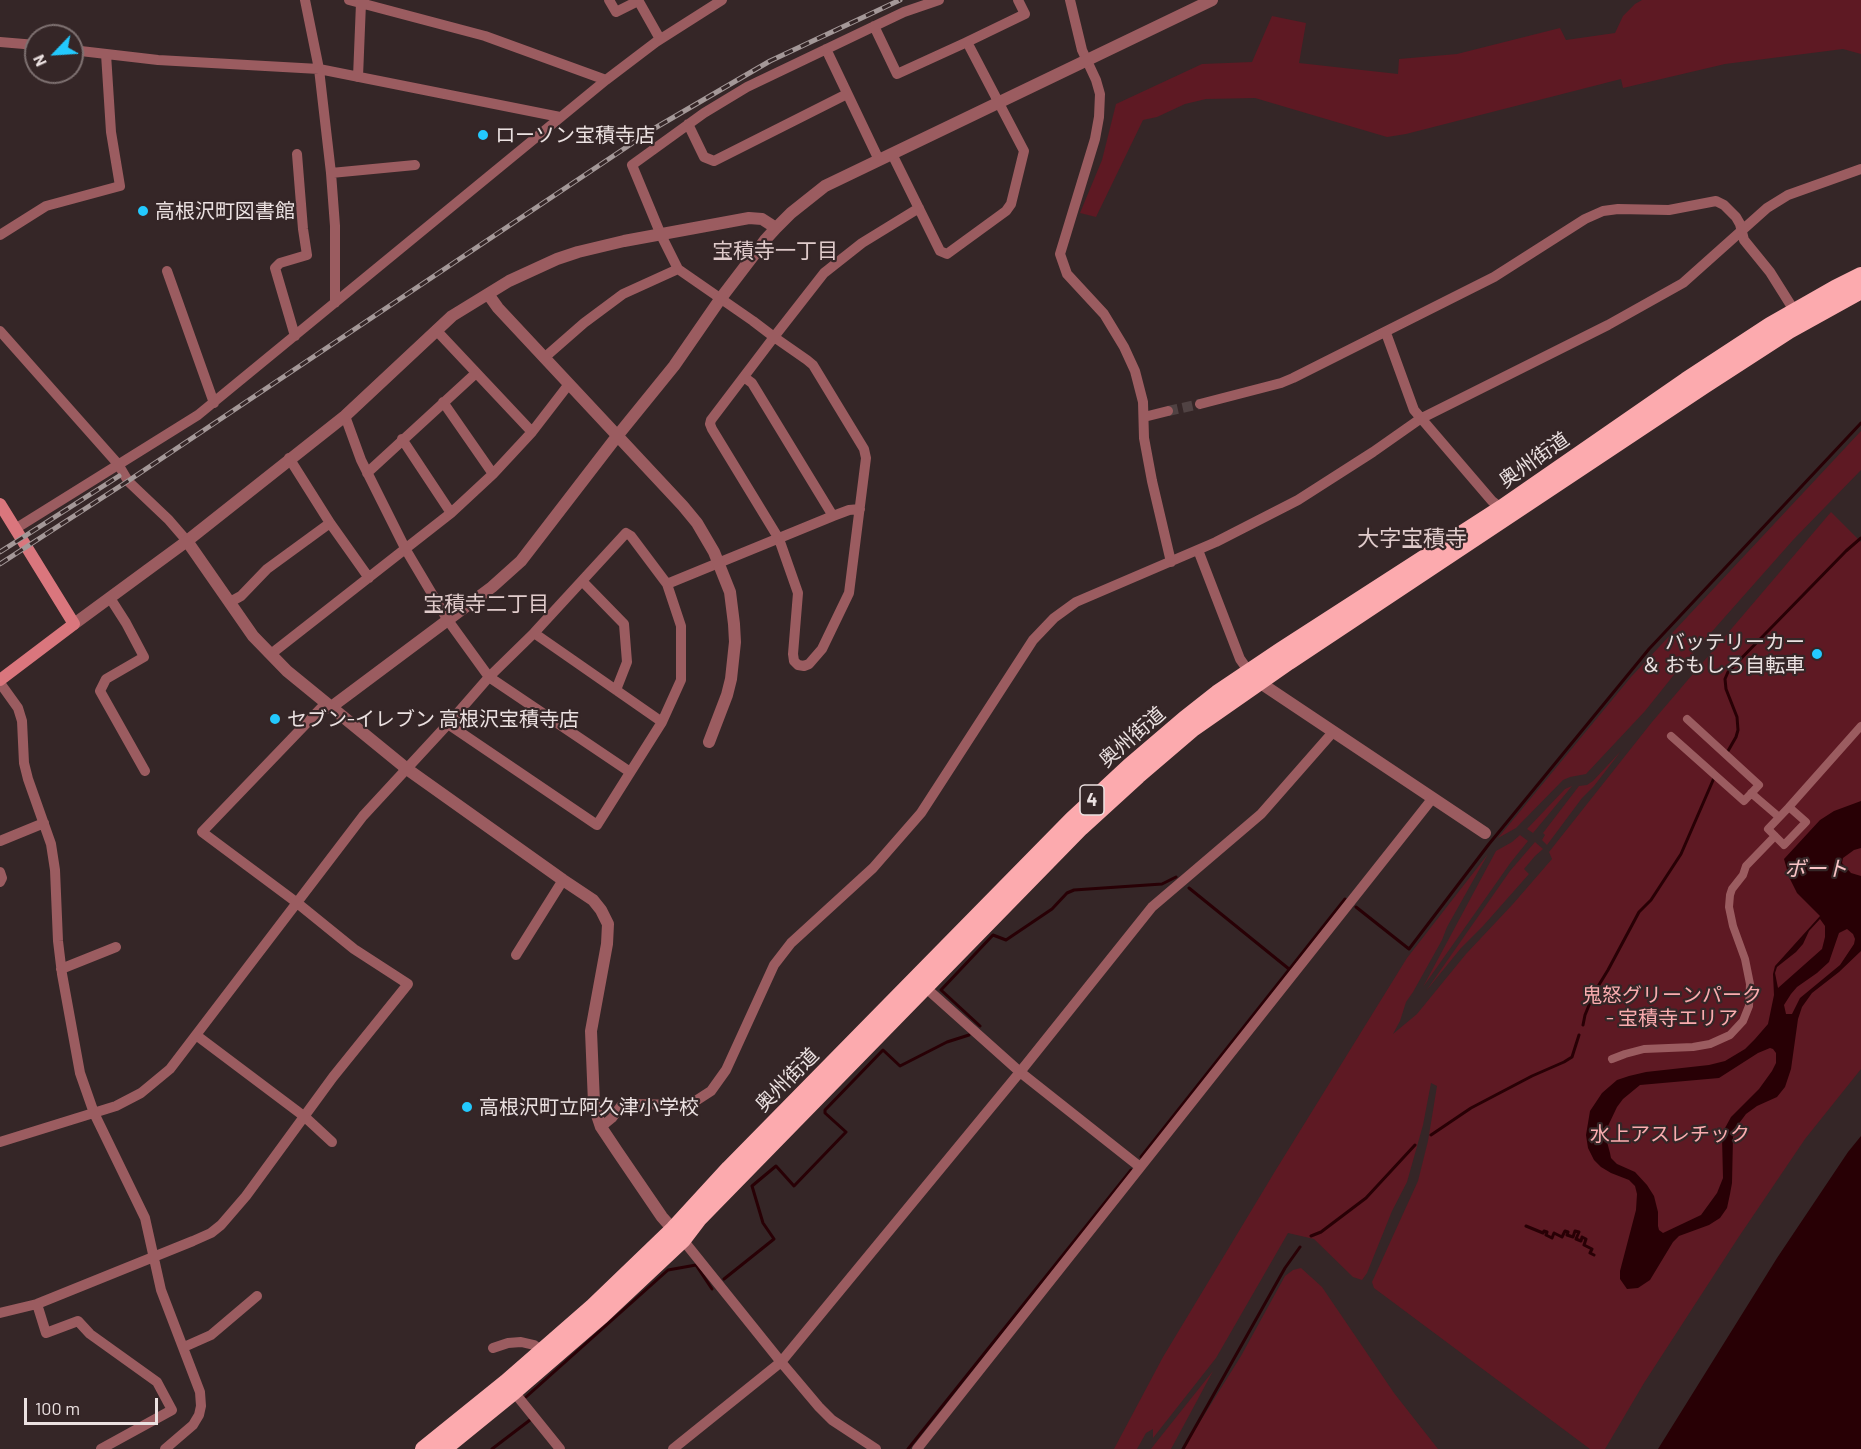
<!DOCTYPE html>
<html>
<head>
<meta charset="utf-8">
<style>
  body { margin:0 }
  #map { position:relative; width:1861px; height:1449px; overflow:hidden; background:#352627; font-family:Barlow,sans-serif }
  canvas { display:block }
  .north { position:absolute; left:24px; top:24px; width:60px; height:60px; box-sizing:border-box; background:#352627; border:2px solid #7e7171; border-radius:50%; rotate:245deg; font-size:16px; font-weight:700; line-height:24px; text-align:center; color:#ebe1e1 }
  .north::after { content:''; display:block; margin:auto; width:21px; height:27px; background:#23c9fe; clip-path:polygon(50% 0,100% 100%,50% 72%,0 100%) }
  .scale { position:absolute; left:24px; top:1398px; width:134px; height:27px; box-sizing:border-box; border:3px solid #ebe1e1; border-top:0; padding-left:8px; font-size:18px; line-height:21px; white-space:nowrap; color:#ebe1e1; -webkit-text-stroke:4px #352627; paint-order:stroke }
</style>
</head>
<body>
<div id="map">
<canvas width="1861" height="1449"></canvas>
<div class="north">N</div>
<div class="scale">100 m</div>
</div>
<script>
const ctx = document.querySelector('canvas').getContext('2d');
ctx.lineJoin = 'round';
function fillPath(path, color) { ctx.fillStyle = color; ctx.fill(path, 'evenodd'); }
const toPath = rows => new Path2D(rows.map(r => 'M' + r).join(''));
function stroke(path, color, width, dash) { ctx.strokeStyle = color; ctx.lineWidth = width; ctx.lineCap = dash ? 'butt' : 'round'; ctx.setLineDash(dash || []); ctx.stroke(path); }
function label(font, color, halo, rows, align = 'center') {
  ctx.font = font + ' Barlow,"Noto Sans JP",sans-serif'; ctx.lineWidth = 4.5; ctx.setLineDash([]); ctx.textBaseline = 'middle'; ctx.strokeStyle = halo; ctx.fillStyle = color; for (const [text, x, y, turn = 0] of rows) {
    ctx.save(); ctx.translate(x, y); ctx.rotate((+turn || 0) * Math.PI / 180); ctx.textAlign = isNaN(turn) ? turn : align; if (halo) ctx.strokeText(text, 0, 0); ctx.fillText(text, 0, 0); ctx.restore();
  }
}
fillPath(toPath([
  [1642,0,1861,0,1861,54,1843,49,1725,64,1623,88,1621,79,1406,134,1387,137,1255,98,1206,99,1185,104,1157,117,1143,120,1096,217,1080,213,1102,160,1116,104,1202,64,1252,62,1272,16,1306,23,1299,63,1398,74,1399,59,1457,54,1560,28,1566,40,1615,33,1623,16,1635,4],
  [1861,431,1861,470,1793,540,1677,671,1645,711,1586,774,1570,777,1563,780,1516,828,1498,838,1631,677],
  [1831,512,1861,542,1861,1069,1805,1139,1738,1238,1644,1383,1605,1449,1590,1449,1374,1288,1372,1282,1418,1181,1428,1141,1437,1086,1431,1083,1423,1125,1407,1182,1392,1211,1367,1273,1362,1280,1353,1277,1314,1239,1288,1233,1216,1358,1153,1438,1153,1429,1146,1433,1137,1449,1114,1449,1163,1357,1277,1168,1407,958,1488,854,1447,927,1442,940,1413,992,1406,1002,1400,1021,1393,1034,1417,1014,1466,954,1513,904,1552,859,1549,852,1652,722],
  [1621,751,1594,786,1582,798,1547,845,1542,840,1545,835,1543,833,1579,786,1587,785,1593,781],
  [1572,786,1533,833,1527,829,1565,789],
  [1520,835,1528,841,1511,862,1423,987,1496,851,1512,842],
  [1535,842,1543,849,1535,856,1524,869,1529,874,1483,926,1461,948,1426,991,1510,871],
  [1301,1268,1322,1287,1394,1393,1438,1449,1183,1449,1241,1356,1285,1276,1293,1270],
  [1213,1371,1171,1449,1151,1449,1158,1440]
]), '#5e1923');
fillPath(toPath([
  [1861,801,1861,848,1854,850,1843,858,1842,863,1851,873,1861,876,1861,951,1839,972,1812,993,1802,1007,1798,1019,1791,1069,1785,1087,1777,1097,1757,1106,1746,1114,1737,1126,1733,1137,1732,1183,1730,1194,1727,1208,1720,1218,1709,1225,1679,1236,1673,1242,1650,1280,1638,1288,1627,1289,1620,1279,1620,1271,1636,1210,1637,1194,1635,1186,1629,1180,1611,1173,1601,1167,1594,1160,1588,1148,1586,1135,1590,1111,1602,1093,1617,1080,1629,1076,1646,1072,1709,1065,1725,1061,1745,1049,1755,1039,1768,1024,1774,995,1773,974,1775,966,1820,916,1797,893,1789,877,1784,859,1820,820,1834,811],
  [1820,919,1825,926,1825,937,1822,949,1778,988,1775,973,1777,967,1796,952,1803,944,1809,931],
  [1847,929,1853,934,1855,939,1854,944,1840,965,1800,998,1792,1014,1786,1014,1784,1005,1791,994,1797,987,1817,973,1829,962,1839,933],
  [1770,1048,1773,1049,1776,1053,1776,1063,1772,1071,1759,1089,1731,1117,1725,1128,1722,1137,1723,1178,1717,1193,1701,1215,1663,1233,1659,1230,1658,1226,1658,1212,1654,1196,1647,1185,1635,1172,1617,1164,1611,1158,1610,1153,1606,1138,1608,1126,1617,1107,1623,1099,1640,1085,1719,1078,1758,1053],
  [1861,1136,1861,1449,1658,1449,1777,1258,1848,1152]
]), '#280005');
stroke(toPath([
  [1728,751,1736,737,1738,730,1737,717,1726,689,1725,679,1728,672,1846,551,1861,538],
  [1189,888,1289,969],
  [1356,907,1409,949,1489,844,1649,649,1861,423],
  [1583,1025,1585,1015,1594,993,1608,970,1639,912,1651,900,1681,854,1714,778],
  [980,1026,941,990,993,935,1006,940,1052,909,1067,893,1074,890,1162,884,1176,877],
  [1431,1135,1471,1108,1532,1076,1564,1062,1572,1057,1579,1035],
  [1141,1157,1345,899],
  [1526,1226,1543,1233,1544,1231,1547,1232,1546,1235,1552,1238,1554,1233,1562,1237,1565,1231,1568,1232,1567,1235,1573,1237,1575,1231,1579,1232,1576,1239,1581,1241,1582,1237,1586,1239,1584,1245,1592,1249,1590,1253,1594,1255],
  [1311,1236,1321,1232,1366,1198,1415,1145],
  [724,1279,774,1239,763,1223,752,1186,776,1166,794,1186,846,1132,825,1113,825,1110,883,1050,900,1066,947,1042,969,1035],
  [526,1397,668,1270,696,1265,712,1289],
  [492,1449,530,1420],
  [908,1449,1131,1170],
  [1183,1449,1285,1268,1300,1247]
]), '#280005', 3);
stroke(toPath([
  [1168,411,1200,404]
]), '#504243', 10, [10, 5]);
stroke(toPath([
  [1671,736,1744,801,1759,785,1687,719],
  [1751,793,1779,817],
  [1789,807,1861,726],
  [1789,807,1806,822,1784,845,1768,829,1789,807],
  [1612,1059,1625,1054,1644,1049,1693,1047,1710,1044,1730,1035,1743,1021,1749,1006,1750,984,1745,959,1733,926,1729,907,1730,895,1732,889,1743,875,1746,866,1775,836]
]), '#9b5c60', 8);
stroke(toPath([
  [305,0,319,69,331,173,335,226,335,303],
  [349,0,485,36,606,80],
  [609,0,616,12,638,1],
  [638,0,660,39],
  [1070,0,1082,50,1096,80,1100,94,1099,117,1095,139,1060,254,1067,274,1104,314,1124,347,1135,371,1143,402,1144,438,1152,481,1171,562],
  [874,26,897,74,967,42],
  [0,42,36,45],
  [826,49,879,160],
  [72,50,158,60,319,69,560,117],
  [358,77,361,3],
  [688,124,704,157,714,161,847,94],
  [892,154,940,251,947,254,1006,211,1011,204,1024,151,967,42,1025,14,1018,0],
  [331,173,415,165],
  [919,208,862,243,824,273,774,337,711,420,710,424,712,429,779,539,798,593,793,654,794,661,798,665,804,666,809,664,822,649,849,593,866,458,864,449,813,365,807,360,774,337,753,321,678,269,661,235,632,165,704,113,747,87,904,12,939,0],
  [0,235,46,206,120,186,111,132,106,54],
  [167,271,214,403],
  [0,331,118,464,128,481,168,519,187,541],
  [1386,333,1414,410,1492,501,1501,508],
  [295,336,275,268,280,263,307,255,303,229,297,154],
  [544,358,584,323,623,294,678,269],
  [744,377,752,383,833,516],
  [443,402,493,474],
  [1200,404,1281,383,1293,378,1494,277,1585,219,1603,211,1618,209,1669,210,1716,201,1724,205,1736,217,1740,224,1744,240,1770,272,1797,315],
  [345,416,361,460,406,550,447,619,489,677,630,772],
  [1144,417,1168,411],
  [532,432,569,384],
  [402,439,451,513],
  [289,458,330,523],
  [367,473,476,373],
  [15,529,198,415,606,80,656,42,722,0],
  [1198,550,1240,659,1252,676],
  [583,582,624,624,627,662,616,690],
  [667,584,833,516,849,510,860,509],
  [110,598,126,623,144,657,106,679,100,691,145,771],
  [230,602,241,596,267,569,330,523,369,578],
  [534,633,662,722],
  [271,654,451,513,493,474,532,432,436,330],
  [0,683,18,708,22,721,24,763,28,779,51,844,55,870,58,941,62,974,80,1073,94,1113,145,1218,161,1290,200,1392,201,1406,199,1415,193,1425,165,1449],
  [0,841,44,823],
  [0,872,2,878,0,882],
  [516,955,563,880],
  [61,969,116,947],
  [926,988,1020,1072,1140,1167],
  [196,1035,305,1117,332,1142],
  [601,1127,612,1118,621,1106,632,1104,683,1105,694,1102,711,1091,726,1070,774,965,791,943,873,868,921,813,1033,640,1054,618,1076,602,1216,542,1298,500,1373,452,1420,419,1608,325,1683,283,1767,208,1788,195,1861,169],
  [0,1142,116,1106,141,1093,170,1069,363,816,448,724,489,677,534,633,626,533,631,536,667,584,681,626,681,680,662,722,597,825,448,724],
  [683,1240,781,1362,819,1407,832,1420,876,1449],
  [37,1304,46,1333,78,1321,90,1334,157,1382,172,1410,101,1449],
  [0,1313,37,1304,193,1241,211,1233,221,1225,246,1196,333,1077,408,984,354,949,296,902,202,832,325,704],
  [184,1347,211,1335,257,1296],
  [493,1348,508,1343,521,1342,534,1345,542,1351],
  [514,1392,560,1449],
  [673,1449,781,1362,1020,1072,1152,907,1261,814,1333,732],
  [917,1449,1432,799]
]), '#9b5c60', 10);
stroke(toPath([
  [488,294,498,308,683,506,697,523,714,552,730,592,734,624,735,642,731,679,727,695,709,742],
  [187,541,253,636,287,671,407,769,563,880,593,900,601,910,608,924,607,944,591,1031,594,1103,596,1112,601,1127,617,1151,662,1217,678,1235],
  [74,624,187,541,345,416,452,316,509,281,557,259,578,252,624,241,749,218,762,219,776,228,791,213,825,186,1212,0],
  [1259,682,1485,833],
  [330,708,492,587,521,561,618,435,674,366,721,298,766,239,776,228]
]), '#9b5c60', 12);
stroke(toPath([
  [0,504,74,624,0,680]
]), '#da767d', 12);
stroke(toPath([
  [423,1449,506,1382,593,1306,673,1229,729,1168,1072,819,1129,766,1184,719,1217,693,1281,650,1501,508,1686,380,1770,325,1835,288,1861,275],
  [444,1449,514,1392,602,1316,683,1240,699,1219,1081,828,1138,776,1193,729,1289,662,1704,386,1789,331,1861,291]
]), '#fcaaae', 16);
const rail = toPath([
  [0,552,119,476],
  [0,564,128,481,655,128,770,61,900,0]
]);
stroke(rail, '#a49898', 5);
stroke(rail, '#352627', 3, [9]);
for (const [x, y, r, color] of [
  [483,135,6,"#23c9fe"],
  [143,211,6,"#23c9fe"],
  [1817,654,6,"#23c9fe"],
  [275,719,6,"#23c9fe"],
  [467,1107,6,"#23c9fe"]
]) { const dot = new Path2D(); dot.arc(x, y, r, 0, 2 * Math.PI); ctx.fillStyle = color; ctx.fill(dot); stroke(dot, '#352627', 2); }
for (const [x, y, w] of [
  [1092,800,24]
]) { const box = new Path2D(); box.roundRect(x - w / 2, y - 15, w, 30, 4.5); ctx.fillStyle = '#352627'; ctx.fill(box); stroke(box, '#ebe1e1', 1.5); }
label('bold 18px', '#ebe1e1', null, [
  ["4",1092,800]
]);
label('20px', '#ebe1e1', '#352627', [
  ["ローソン宝積寺店",495,135],
  ["高根沢町図書館",155,211],
  ["バッテリーカー",1805,642,"right"],
  ["＆ おもしろ自転車",1805,665,"right"],
  ["セブン-イレブン 高根沢宝積寺店",287,719],
  ["高根沢町立阿久津小学校",479,1107]
], 'left');
label('20px', '#ebe1e1', '#352627', [
  ["奥州街道",1534,460,-35],
  ["奥州街道",1132,737,-41],
  ["奥州街道",787,1080,-45]
]);
label('20px', '#faacaf', '#352627', [
  ["鬼怒グリーンパーク",1672,995],
  ["- 宝積寺エリア",1672,1018],
  ["水上アスレチック",1670,1134]
]);
label('21px', '#e0cbcb', '#352627', [
  ["宝積寺一丁目",775,251],
  ["宝積寺二丁目",486,604]
]);
label('italic 21px', '#fac4c6', '#352627', [
  ["ボート",1816,869]
]);
label('22px', '#e0cbcb', '#352627', [
  ["大字宝積寺",1412,539]
]);
</script>
</body>
</html>
